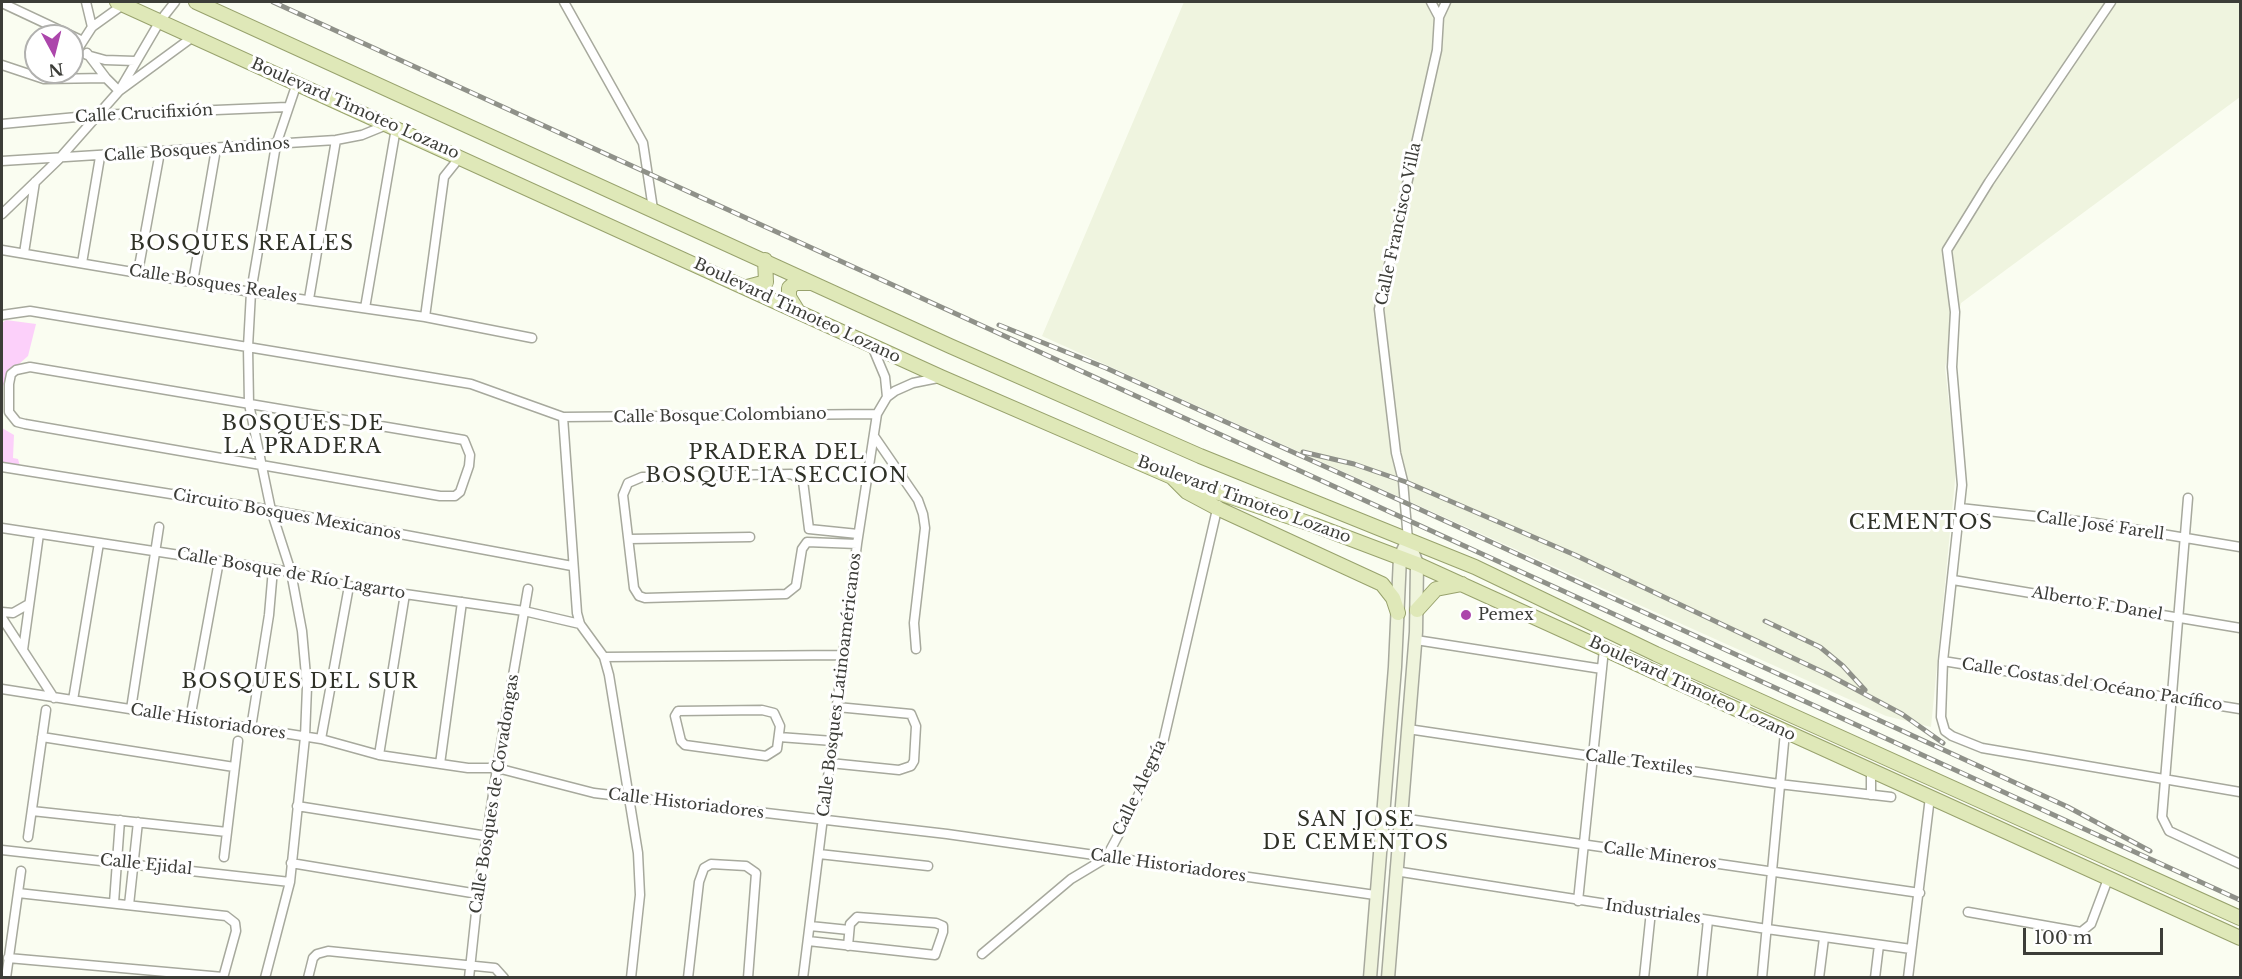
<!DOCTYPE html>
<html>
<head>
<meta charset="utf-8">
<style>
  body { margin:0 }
  #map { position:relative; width:2242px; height:979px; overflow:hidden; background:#fafdf1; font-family:"Libre Baskerville",serif }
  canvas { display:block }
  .frame { position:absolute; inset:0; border:3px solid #3c3d38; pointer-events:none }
  .north { position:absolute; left:24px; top:24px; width:60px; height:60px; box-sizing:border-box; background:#fff; border:2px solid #b1b1af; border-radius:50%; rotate:173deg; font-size:16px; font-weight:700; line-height:24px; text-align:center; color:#3c3d38 }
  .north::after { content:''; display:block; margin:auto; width:21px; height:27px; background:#ac46ab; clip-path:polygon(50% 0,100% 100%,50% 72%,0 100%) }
  .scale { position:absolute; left:2023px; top:928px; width:140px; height:27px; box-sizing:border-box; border:3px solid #3c3d38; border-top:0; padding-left:8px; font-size:18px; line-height:21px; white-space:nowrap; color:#3c3d38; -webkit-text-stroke:4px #fff; paint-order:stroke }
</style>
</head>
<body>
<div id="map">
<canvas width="2242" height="979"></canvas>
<div class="frame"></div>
<div class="north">N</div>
<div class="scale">100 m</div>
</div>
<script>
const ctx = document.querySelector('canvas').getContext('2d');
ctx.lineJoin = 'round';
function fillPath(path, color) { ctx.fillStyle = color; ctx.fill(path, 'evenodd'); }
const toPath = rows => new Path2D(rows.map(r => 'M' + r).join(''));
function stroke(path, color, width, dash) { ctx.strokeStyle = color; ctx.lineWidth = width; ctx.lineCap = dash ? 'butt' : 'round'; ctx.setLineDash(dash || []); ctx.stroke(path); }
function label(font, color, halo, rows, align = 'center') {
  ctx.font = font + ' "Libre Baskerville",serif'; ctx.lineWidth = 6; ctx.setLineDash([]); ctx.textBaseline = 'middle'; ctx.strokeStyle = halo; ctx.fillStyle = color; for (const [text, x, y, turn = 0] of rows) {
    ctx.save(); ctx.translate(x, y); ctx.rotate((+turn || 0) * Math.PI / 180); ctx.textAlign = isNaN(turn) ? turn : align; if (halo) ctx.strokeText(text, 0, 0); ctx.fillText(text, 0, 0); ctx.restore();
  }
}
fillPath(toPath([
  [1184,2,2240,2,2240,97,1961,303,1945,367,1956,470,1931,727,1886,716,1042,336]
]), '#eff4df');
fillPath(toPath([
  [6,320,36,324,28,356,10,372,2,388,2,323],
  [2,428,14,435,13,458,18,459,20,466,2,464]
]), '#fcd0fa');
const minor = toPath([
  [86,2,92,27],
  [564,2,643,143,653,209],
  [2111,2,1989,182,1947,250,1955,312,1952,367,1962,485,1943,661,1941,717,1945,731,1952,736,1982,748,2240,792],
  [2,3,83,41],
  [1439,17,1446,2],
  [87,53,106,78],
  [87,55,105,60,135,61],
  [72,58,92,27,124,4],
  [2,65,44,79,106,78,119,91,194,36],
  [2,124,98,115,287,107],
  [2,161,336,140,362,135,389,124],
  [2,214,59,159,119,91,160,21,175,2],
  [2,250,251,292,425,317,532,338],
  [24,253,35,182],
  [82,263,100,157],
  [138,272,160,152],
  [193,282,216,149],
  [309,299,336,140],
  [365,308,396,128],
  [2,315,30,311,471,384,563,417,877,414],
  [425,317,444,177,460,157],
  [872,346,885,377,887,397],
  [30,367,464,440,470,455,469,466,460,492,455,496,440,496,25,424,17,422,9,412,9,384,11,374,16,370,30,367],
  [563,417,577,613,580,624,604,657,609,675,638,853,640,895,631,978],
  [874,436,918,500,923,514,925,528,914,623,916,649],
  [2,467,271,510,572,566],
  [868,479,884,472,902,475],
  [2188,498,2162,817,2169,831,2240,864],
  [1960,508,2096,523,2240,547],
  [2,528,291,572,349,586,524,611,580,624],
  [629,539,750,537],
  [1408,540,1403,481,1396,453,1379,309,1437,50,1439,17,1431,2],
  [857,544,807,542,802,549,796,586,786,594,645,598,639,596,634,588,623,495,628,483,642,477,791,474,803,481,809,529,858,534],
  [1953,580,2240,628],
  [2,612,13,613,27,605],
  [2,618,54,698],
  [1416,640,1602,669],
  [23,650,39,534],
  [604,657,844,655],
  [1943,661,2240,709],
  [2,689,321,739,379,755,468,768,497,768,594,793,947,834,1375,895],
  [73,700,99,543],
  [131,709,159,527],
  [762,710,774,713,780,726,777,749,766,756,685,745,681,741,675,716,678,711,762,710],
  [190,719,219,561],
  [251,728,269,615,273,569],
  [1408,729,1779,784,1891,797],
  [42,737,234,767],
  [779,737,833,741],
  [321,739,349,586],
  [379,755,405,594],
  [830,763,899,770,911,766,914,761,916,726,911,714,837,707],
  [440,764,462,602],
  [1871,795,1871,770],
  [297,806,487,836],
  [32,811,227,832],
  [1401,818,1920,893],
  [28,837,46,710],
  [2,850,290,882],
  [819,854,928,866],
  [224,857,238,741],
  [291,863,478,894],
  [1395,871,1767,929,1911,949],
  [18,893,226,916,235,923,236,931,223,978],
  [1578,901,1604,649],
  [114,903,120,820],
  [129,905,138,822],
  [1968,912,2081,932,2091,924,2108,879],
  [810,926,849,930],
  [808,941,935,955,943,932,943,926,936,923,857,917,850,924,848,946],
  [982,954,1071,879,1106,858,1129,815,1163,743,1218,505],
  [8,958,223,977],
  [6,978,21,871],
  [265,978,290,882,305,737,307,687,302,631,291,572,271,510,249,404,248,347,251,292,276,145,297,83],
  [308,978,313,958,317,954,328,951,495,968,504,978],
  [469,978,478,894,497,768,528,589],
  [688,978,699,882,704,868,711,864,746,866,756,873,748,978],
  [803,978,857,544,877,414,887,397,895,391,913,383,938,378],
  [1644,978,1651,911],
  [1702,978,1708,920],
  [1762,978,1785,732],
  [1819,978,1824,938],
  [1875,978,1879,945],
  [1908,978,1930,797]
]);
const secondary = toPath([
  [1370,978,1395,667,1400,557,1408,540],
  [1388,978,1416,632,1417,564,1408,540]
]);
const primary = toPath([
  [117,2,941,377,1172,477,1314,525,1417,564,2240,938],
  [196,2,950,346,1200,456,1475,567,1656,654,2240,918],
  [747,287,766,282,765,260],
  [797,310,789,297,789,288,795,283,811,283],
  [1173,478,1187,492,1217,508,1382,584,1393,598,1398,613],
  [1417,610,1436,589,1462,584]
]);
stroke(minor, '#a7a99d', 11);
stroke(secondary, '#a7a99d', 15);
stroke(primary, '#98a26d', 16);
stroke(minor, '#fff', 8);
stroke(secondary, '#eff4dc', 12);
stroke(primary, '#dfe8b8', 14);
const rail = toPath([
  [273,2,2240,900],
  [999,325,1106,368,1406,503,2068,807,2150,851],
  [1303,452,1354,464,1406,482,1575,555,1827,674,1902,714,1943,743],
  [1765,621,1820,647,1843,666,1865,690]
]);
stroke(rail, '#8f9189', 5);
stroke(rail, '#fff', 3, [9]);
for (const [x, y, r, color] of [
  [1466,615,6,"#ac46ab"]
]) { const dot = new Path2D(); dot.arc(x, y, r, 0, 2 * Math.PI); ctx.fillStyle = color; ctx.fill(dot); stroke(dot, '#fff', 2); }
label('16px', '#3c3d38', '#fff', [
  ["Boulevard Timoteo Lozano",355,109,24],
  ["Calle Crucifixión",144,114,-3],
  ["Calle Bosques Andinos",197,150,-4],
  ["Calle Francisco Villa",1399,224,-78],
  ["Calle Bosques Reales",213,284,9],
  ["Boulevard Timoteo Lozano",797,311,25],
  ["Calle Bosque Colombiano",720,416,-1],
  ["Boulevard Timoteo Lozano",1244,500,20],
  ["Circuito Bosques Mexicanos",287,515,10],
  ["Calle José Farell",2100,526,8],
  ["Calle Bosque de Río Lagarto",291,574,10],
  ["Alberto F. Danel",2097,604,10],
  ["Calle Bosques Latinoaméricanos",840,685,-83],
  ["Calle Costas del Océano Pacífico",2092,685,9],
  ["Boulevard Timoteo Lozano",1692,689,25],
  ["Calle Historiadores",208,722,9],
  ["Calle Textiles",1639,763,8],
  ["Calle Alegría",1140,788,-65],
  ["Calle Bosques de Covadongas",495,794,-81],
  ["Calle Historiadores",686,804,7],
  ["Calle Mineros",1660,856,8],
  ["Calle Ejidal",146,865,6],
  ["Calle Historiadores",1168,866,8],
  ["Industriales",1653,912,8]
]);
label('16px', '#3c3d38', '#fff', [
  ["Pemex",1478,615]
], 'left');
ctx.letterSpacing = '1.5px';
label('20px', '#2f3127', '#fff', [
  ["BOSQUES REALES",242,244],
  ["BOSQUES DE",303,424],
  ["LA PRADERA",303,447],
  ["PRADERA DEL",777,453],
  ["BOSQUE 1A SECCION",777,476],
  ["CEMENTOS",1921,523],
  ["BOSQUES DEL SUR",300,682],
  ["SAN JOSE",1356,820],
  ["DE CEMENTOS",1356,843]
]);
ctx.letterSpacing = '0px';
</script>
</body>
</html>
